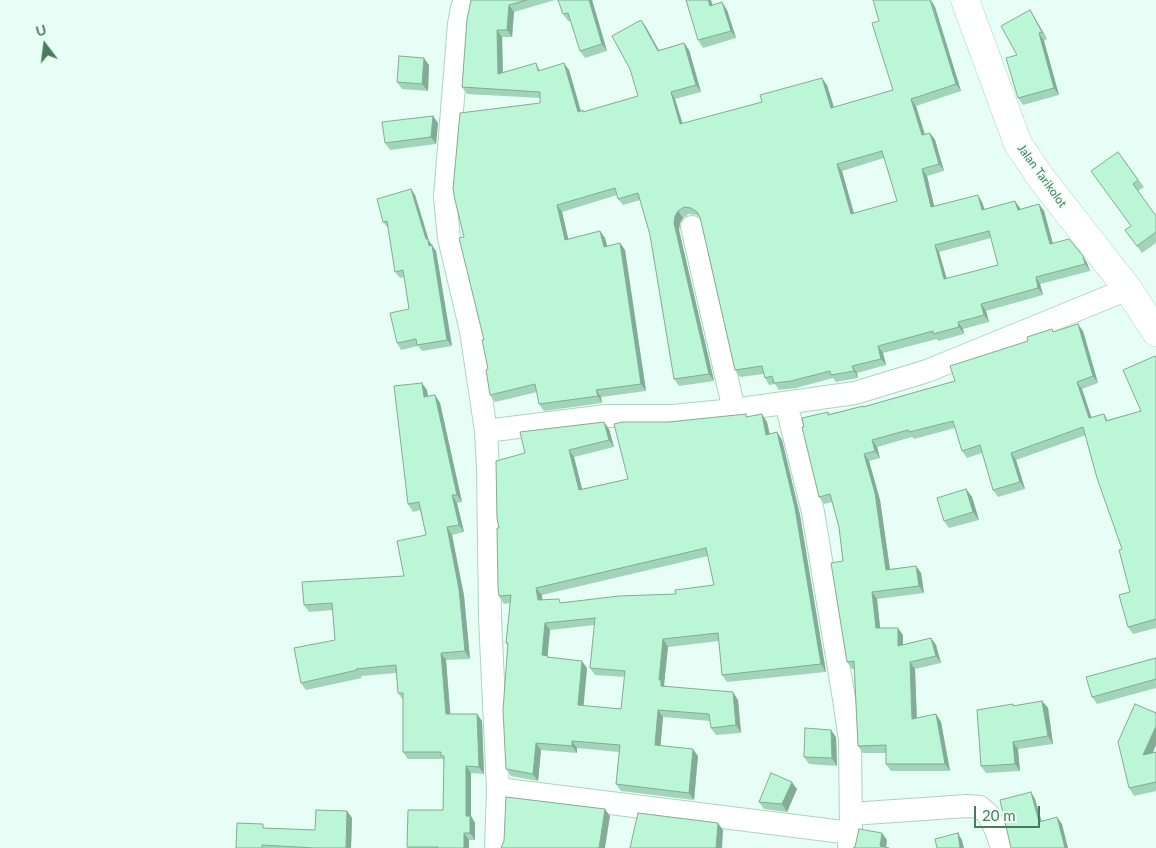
<!DOCTYPE html>
<html>
<head>
<meta charset="utf-8">
<style>
  body { margin:0 }
  #map { position:relative; width:1156px; height:848px; overflow:hidden; background:#e6fef6; font-family:Lato,sans-serif }
  canvas { display:block }
  .north { position:absolute; left:20px; top:20px; width:50px; height:50px; -webkit-text-stroke:4px #effff9; paint-order:stroke; rotate:345deg; font-size:14px; font-weight:700; line-height:20px; text-align:center; color:#487b5c }
  .north::after { content:''; display:block; margin:auto; width:18px; height:22px; background:#487b5c; clip-path:polygon(50% 0,100% 100%,50% 72%,0 100%) }
  .scale { position:absolute; left:974px; top:806px; width:66px; height:22px; box-sizing:border-box; border:2px solid #487b5c; border-top:0; padding-left:6px; font-size:15px; line-height:18px; white-space:nowrap; color:#487b5c; -webkit-text-stroke:4px #effff9; paint-order:stroke }
</style>
</head>
<body>
<div id="map">
<canvas width="1156" height="848"></canvas>
<div class="north">U</div>
<div class="scale">20 m</div>
</div>
<script>
const ctx = document.querySelector('canvas').getContext('2d');
ctx.lineJoin = 'round';
const toPath = rows => new Path2D(rows.map(r => 'M' + r).join(''));
function stroke(path, color, width, dash) { ctx.strokeStyle = color; ctx.lineWidth = width; ctx.lineCap = dash ? 'butt' : 'round'; ctx.setLineDash(dash || []); ctx.stroke(path); }
function fillPath(path, color) { ctx.fillStyle = color; ctx.fill(path, 'evenodd'); }
function label(font, color, halo, rows, align = 'center') {
  ctx.font = font + ' Lato,sans-serif'; ctx.lineWidth = 4; ctx.setLineDash([]); ctx.textBaseline = 'middle'; ctx.strokeStyle = halo; ctx.fillStyle = color; for (const [text, x, y, turn = 0] of rows) {
    ctx.save(); ctx.translate(x, y); ctx.rotate((+turn || 0) * Math.PI / 180); ctx.textAlign = isNaN(turn) ? turn : align; if (halo) ctx.strokeText(text, 0, 0); ctx.fillText(text, 0, 0); ctx.restore();
  }
}
const street = toPath([
  [465,0,462,8,459,24,445,197,449,238,471,331,486,431,488,468,490,618,498,789,496,848],
  [692,227,734,410],
  [786,403,813,512,844,699,850,740,851,833],
  [486,431,606,416,673,416,734,410,855,393,927,371,1128,289],
  [498,789,851,833,849,846],
  [851,814,967,806,980,807,988,814,996,830,1002,848]
]);
const secondary = toPath([
  [965,0,1018,144,1041,178,1128,289,1156,332]
]);
stroke(street, '#add4c0', 24);
stroke(secondary, '#aad8c0', 29);
stroke(street, '#fff', 22);
stroke(secondary, '#fff', 28);
fillPath(toPath([
  [471,0,555,0,514,12,512,37,502,37,503,73,536,63,540,70,569,70,581,111,584,112,638,96,646,27,659,50,684,43,689,50,701,92,675,99,682,124,827,85,834,107,893,90,879,21,931,0,935,7,961,91,916,106,925,134,930,133,935,140,944,171,927,176,934,206,982,202,985,210,1015,201,1020,209,1039,204,1044,211,1052,243,1083,256,1087,263,1090,271,1040,284,1043,295,986,311,989,322,963,329,964,334,938,341,937,339,883,353,886,365,857,373,858,378,836,382,833,378,796,388,779,390,775,384,769,385,765,378,764,374,740,377,735,370,700,217,696,215,689,214,683,218,680,223,679,230,714,381,679,386,674,379,650,235,640,200,623,205,618,199,617,195,562,212,568,239,600,231,605,238,607,246,620,243,625,250,646,391,601,397,602,403,544,411,539,404,537,392,495,402,490,395,488,369,484,340,464,237,540,103,540,98,467,94,462,87],
  [884,158,897,201,854,213,842,171],
  [991,238,998,265,946,279,939,252],
  [558,0,592,0,607,51,585,58,580,51,571,21,568,21,563,14],
  [712,5,727,10,736,38,703,48,698,40],
  [1030,10,1035,18,1047,39,1044,41,1059,95,1023,105,1018,98,1017,55],
  [429,65,428,91,402,89,397,82],
  [433,116,438,123,436,144,390,150,385,143],
  [1118,152,1144,187,1138,191,1156,216,1156,243,1142,253,1125,230,1131,226],
  [411,189,415,195,429,241,436,251,452,346,422,351,418,346,401,350,397,343,409,309,404,277,400,278,395,272,388,228,383,222],
  [1052,329,1053,332,1083,331,1098,383,1082,389,1092,418,1104,414,1108,420,1141,411,1156,357,1156,628,1133,634,1128,627,1130,592,1122,549,1086,435,1016,460,1025,489,998,497,993,490,982,453,967,458,962,451,955,428,914,439,912,437,877,447,880,458,869,461,880,500,890,569,916,566,921,573,924,593,877,599,880,628,903,635,903,645,931,638,936,645,941,663,915,669,917,718,936,714,941,722,950,771,891,771,886,764,886,753,863,753,858,746,854,669,852,669,847,662,843,561,839,527,832,502,824,504,819,497,804,427,828,412,830,414,863,406,864,407,955,381],
  [427,390,428,396,435,395,440,403,462,502,457,503,464,532,452,535,464,596,470,659,446,660,450,714,477,714,482,721,484,774,471,773,471,816,475,823,475,840,469,840,469,848,408,848,407,847,443,810,444,761,443,759,408,759,403,752,403,700,398,693,396,673,361,676,362,678,306,690,301,683,335,640,333,610,309,612,304,605,404,576,426,535,420,510,413,512,408,504],
  [748,417,767,422,770,434,777,432,782,440,800,515,826,672,727,682,722,675,719,641,668,647,664,685,665,686,738,700,741,733,716,735,711,728,710,721,663,717,660,746,698,756,694,800,621,791,616,784,619,752,577,748,577,753,541,750,538,781,511,776,506,769,508,646,506,643,510,603,504,604,499,596,499,528,525,453,609,429,614,447,574,457,582,489,628,479,669,422],
  [708,556,714,585,676,594,562,603,542,600,542,595],
  [595,625,590,668,595,675,625,677,621,709,583,706,587,668,549,658,547,656,550,630],
  [966,489,972,497,979,520,949,528,944,521],
  [1156,658,1156,688,1097,704,1092,697],
  [1042,701,1048,708,1053,744,1018,749,1020,771,986,773,981,766,1013,704,1014,706],
  [836,737,837,766,809,764,804,757],
  [1153,752,1156,752,1156,791,1134,796,1129,788],
  [797,789,787,812,764,809,759,802],
  [347,811,352,818,351,848,236,848,266,828,315,830]
]), '#a1d4b8');
fillPath(toPath([
  [589,0,592,0,607,51,602,44],
  [708,0,711,0,715,13,710,6],
  [931,0,935,7,961,91,956,84],
  [722,2,727,10,736,38,731,31],
  [509,5,514,12,512,37,507,30],
  [1030,10,1035,18,1047,39,1042,32],
  [641,20,646,27,663,58,658,51],
  [497,30,502,37,503,81,498,74],
  [1039,33,1044,41,1059,95,1054,88],
  [684,43,689,50,701,92,696,85],
  [424,58,429,65,428,91,422,84],
  [564,63,569,70,583,119,578,112],
  [822,78,827,85,836,115,831,108],
  [671,92,675,99,685,131,680,124],
  [911,99,916,106,927,142,922,135],
  [433,116,438,123,436,144,431,137],
  [930,133,935,140,944,171,939,164],
  [837,164,842,171,856,221,851,214],
  [922,169,927,176,936,214,931,207],
  [411,189,415,195,429,241,436,251,452,346,447,340,429,246,426,239],
  [978,195,982,202,987,217,982,210],
  [1015,201,1020,208,1022,217,1018,210],
  [1039,204,1044,211,1055,251,1050,244],
  [557,205,562,212,570,246,565,240],
  [678,211,683,218,680,223,679,230,714,381,709,374,674,223,675,216],
  [600,231,605,238,609,254,604,247],
  [620,243,625,250,646,391,641,384],
  [935,245,939,252,949,286,944,279],
  [1083,256,1087,263,1090,271,1085,264],
  [1036,277,1040,284,1043,295,1038,288],
  [981,304,986,311,989,322,984,315],
  [958,322,963,329,964,334,959,327],
  [1078,324,1083,331,1098,383,1093,376],
  [878,346,883,353,886,365,881,359],
  [852,366,857,373,858,378,854,371],
  [1077,382,1082,389,1094,426,1089,418],
  [422,383,427,390,429,404,424,397],
  [596,390,601,397,602,403,598,396],
  [435,395,440,403,462,502,457,495],
  [762,414,767,422,771,442,766,435],
  [604,422,609,429,614,447,609,440],
  [777,432,782,440,800,515,826,672,821,664],
  [872,440,877,447,880,458,875,451],
  [569,450,574,457,584,497,579,490],
  [1011,453,1016,460,1025,489,1020,482],
  [864,454,869,461,880,500,891,577,886,570],
  [966,489,972,497,979,520,973,512],
  [452,495,457,503,464,532,459,525],
  [447,527,452,535,464,596,470,659,465,651],
  [916,566,921,573,924,593,919,586],
  [536,588,542,595,543,608,538,600],
  [872,592,877,599,881,635,876,628],
  [545,623,550,630,547,662,542,655],
  [898,628,903,635,903,653,898,646],
  [931,638,936,645,941,663,936,656],
  [663,639,668,647,664,685,666,687,661,686,659,680],
  [441,653,446,660,451,721,446,714],
  [582,661,587,668,583,712,578,705],
  [910,662,915,669,917,726,912,719],
  [733,692,738,700,741,733,736,725],
  [1042,701,1048,708,1053,744,1048,736],
  [658,710,663,717,660,752,655,745],
  [477,714,482,721,484,774,479,767],
  [936,714,941,722,950,771,945,764],
  [1156,726,1156,745,1149,762,1143,755],
  [831,730,836,737,837,766,832,758],
  [572,741,577,748,577,753,572,746],
  [1013,742,1018,749,1020,771,1015,764],
  [536,743,541,750,538,781,533,774],
  [693,749,698,756,694,800,689,793],
  [466,766,471,773,471,816,475,823,475,840,470,833,466,816],
  [792,782,797,789,787,812,782,804],
  [1031,792,1035,799,1044,829,1039,822],
  [605,809,610,816,605,848,599,848],
  [347,811,352,818,351,848,346,848],
  [1057,817,1062,824,1068,848,1065,848],
  [718,823,723,830,722,848,716,848],
  [464,833,469,840,469,848,464,848],
  [882,833,887,840,886,848,880,846],
  [958,833,962,840,964,848,960,848]
]), '#83ac96');
const building = toPath([
  [471,0,527,0,509,5,507,30,497,30,498,74,536,63,538,71,564,63,578,112,583,110,583,112,638,96,630,69,612,36,641,20,658,51,684,43,696,85,671,92,680,124,762,102,760,95,822,78,831,108,893,90,872,23,879,21,873,0,930,0,956,84,911,99,922,135,930,133,939,164,922,169,931,207,978,195,982,210,1015,201,1018,210,1039,204,1050,244,1069,239,1083,256,1085,264,1036,277,1038,288,981,304,984,315,958,322,959,327,933,334,933,331,878,346,881,359,852,366,854,371,831,375,830,371,791,381,774,383,772,376,765,378,762,366,735,370,700,217,697,212,691,208,684,207,678,211,675,216,674,223,709,374,674,379,650,235,638,193,618,199,615,188,557,205,565,240,600,231,604,247,620,243,641,384,596,390,598,396,539,404,535,384,490,395,486,370,488,369,482,340,484,340,459,238,464,237,455,200,453,189,460,113,540,103,540,92,462,87,467,19,471,0],
  [882,151,897,201,851,214,837,164,882,151],
  [989,231,998,265,944,279,935,245,989,231],
  [558,0,589,0,602,44,580,51,568,13,563,14,558,0],
  [686,0,708,0,710,6,722,2,731,31,698,40,686,0],
  [1030,10,1042,32,1039,33,1054,88,1018,98,1006,58,1017,55,1001,26,1030,10],
  [399,56,424,58,422,84,397,82,399,56],
  [433,116,431,137,385,143,382,122,433,116],
  [1118,152,1138,180,1133,184,1156,216,1156,232,1137,246,1125,230,1131,226,1091,171,1118,152],
  [411,189,426,239,428,239,429,246,432,245,447,340,417,345,416,339,397,343,390,313,409,309,403,270,395,272,387,221,383,222,377,199,411,189],
  [1078,324,1093,376,1077,382,1089,418,1104,414,1106,421,1141,411,1123,370,1155,356,1156,358,1156,619,1128,627,1119,595,1130,592,1119,550,1122,549,1097,478,1083,427,1011,453,1020,482,993,490,980,445,962,451,953,421,909,432,908,430,872,440,875,451,864,454,875,493,886,570,916,566,919,586,872,592,876,628,898,628,898,646,931,638,936,656,910,662,912,719,936,714,945,764,886,764,886,745,858,746,854,661,847,662,831,563,843,561,839,527,830,494,819,497,802,427,804,427,802,418,828,412,828,415,863,406,863,407,955,381,950,366,1028,341,1027,337,1052,329,1053,332,1078,324],
  [422,383,424,397,435,395,457,495,452,495,459,525,447,527,459,589,465,651,441,653,446,714,477,714,479,767,466,766,466,816,470,816,470,833,464,833,464,848,438,848,438,847,407,847,408,810,443,810,444,756,441,756,441,752,403,752,403,693,398,693,396,665,356,669,357,670,301,683,294,648,335,640,332,603,304,605,302,582,404,576,397,541,426,535,419,502,408,504,394,386,422,383],
  [746,414,746,417,762,414,766,435,777,432,795,508,821,664,722,675,718,633,663,639,659,680,661,680,661,686,733,692,736,725,711,728,709,714,658,710,655,745,693,749,689,793,616,784,620,745,572,741,572,746,536,743,533,774,506,769,503,710,508,643,506,643,511,595,499,596,498,588,497,528,499,528,497,518,496,461,525,453,520,432,604,422,609,440,569,450,579,490,628,479,614,424,623,422,669,422,746,414],
  [706,548,714,585,675,590,676,594,619,596,560,603,559,599,538,600,536,588,706,548],
  [595,618,590,668,625,671,621,709,578,705,582,661,547,657,548,656,542,655,545,623,595,618],
  [966,489,973,512,944,521,937,498,966,489],
  [1156,658,1156,679,1092,697,1086,677,1156,658],
  [1042,701,1048,736,1013,742,1015,764,981,766,977,710,1013,704,1013,706,1042,701],
  [1135,704,1156,713,1156,726,1143,755,1156,752,1156,782,1129,788,1118,742,1135,704],
  [805,728,831,730,832,758,804,757,805,728],
  [771,773,792,782,782,804,759,802,771,773],
  [1031,792,1039,822,1057,817,1065,848,1011,848,1000,800,1031,792],
  [506,797,605,809,599,848,501,848,504,841,506,797],
  [316,810,347,811,346,848,315,848,262,845,262,848,236,848,237,823,263,824,263,828,315,830,316,810],
  [638,813,718,823,716,848,630,848,638,813],
  [859,829,882,833,880,846,889,848,853,848,855,847,859,829],
  [958,833,960,848,937,848,935,839,958,833]
]);
fillPath(building, '#bbf6d6');
stroke(building, '#83ac96', 1);
label('12px', '#487b5c', '#effff9', [
  ["Jalan Tarikolot",1042,176,54]
]);
</script>
</body>
</html>
